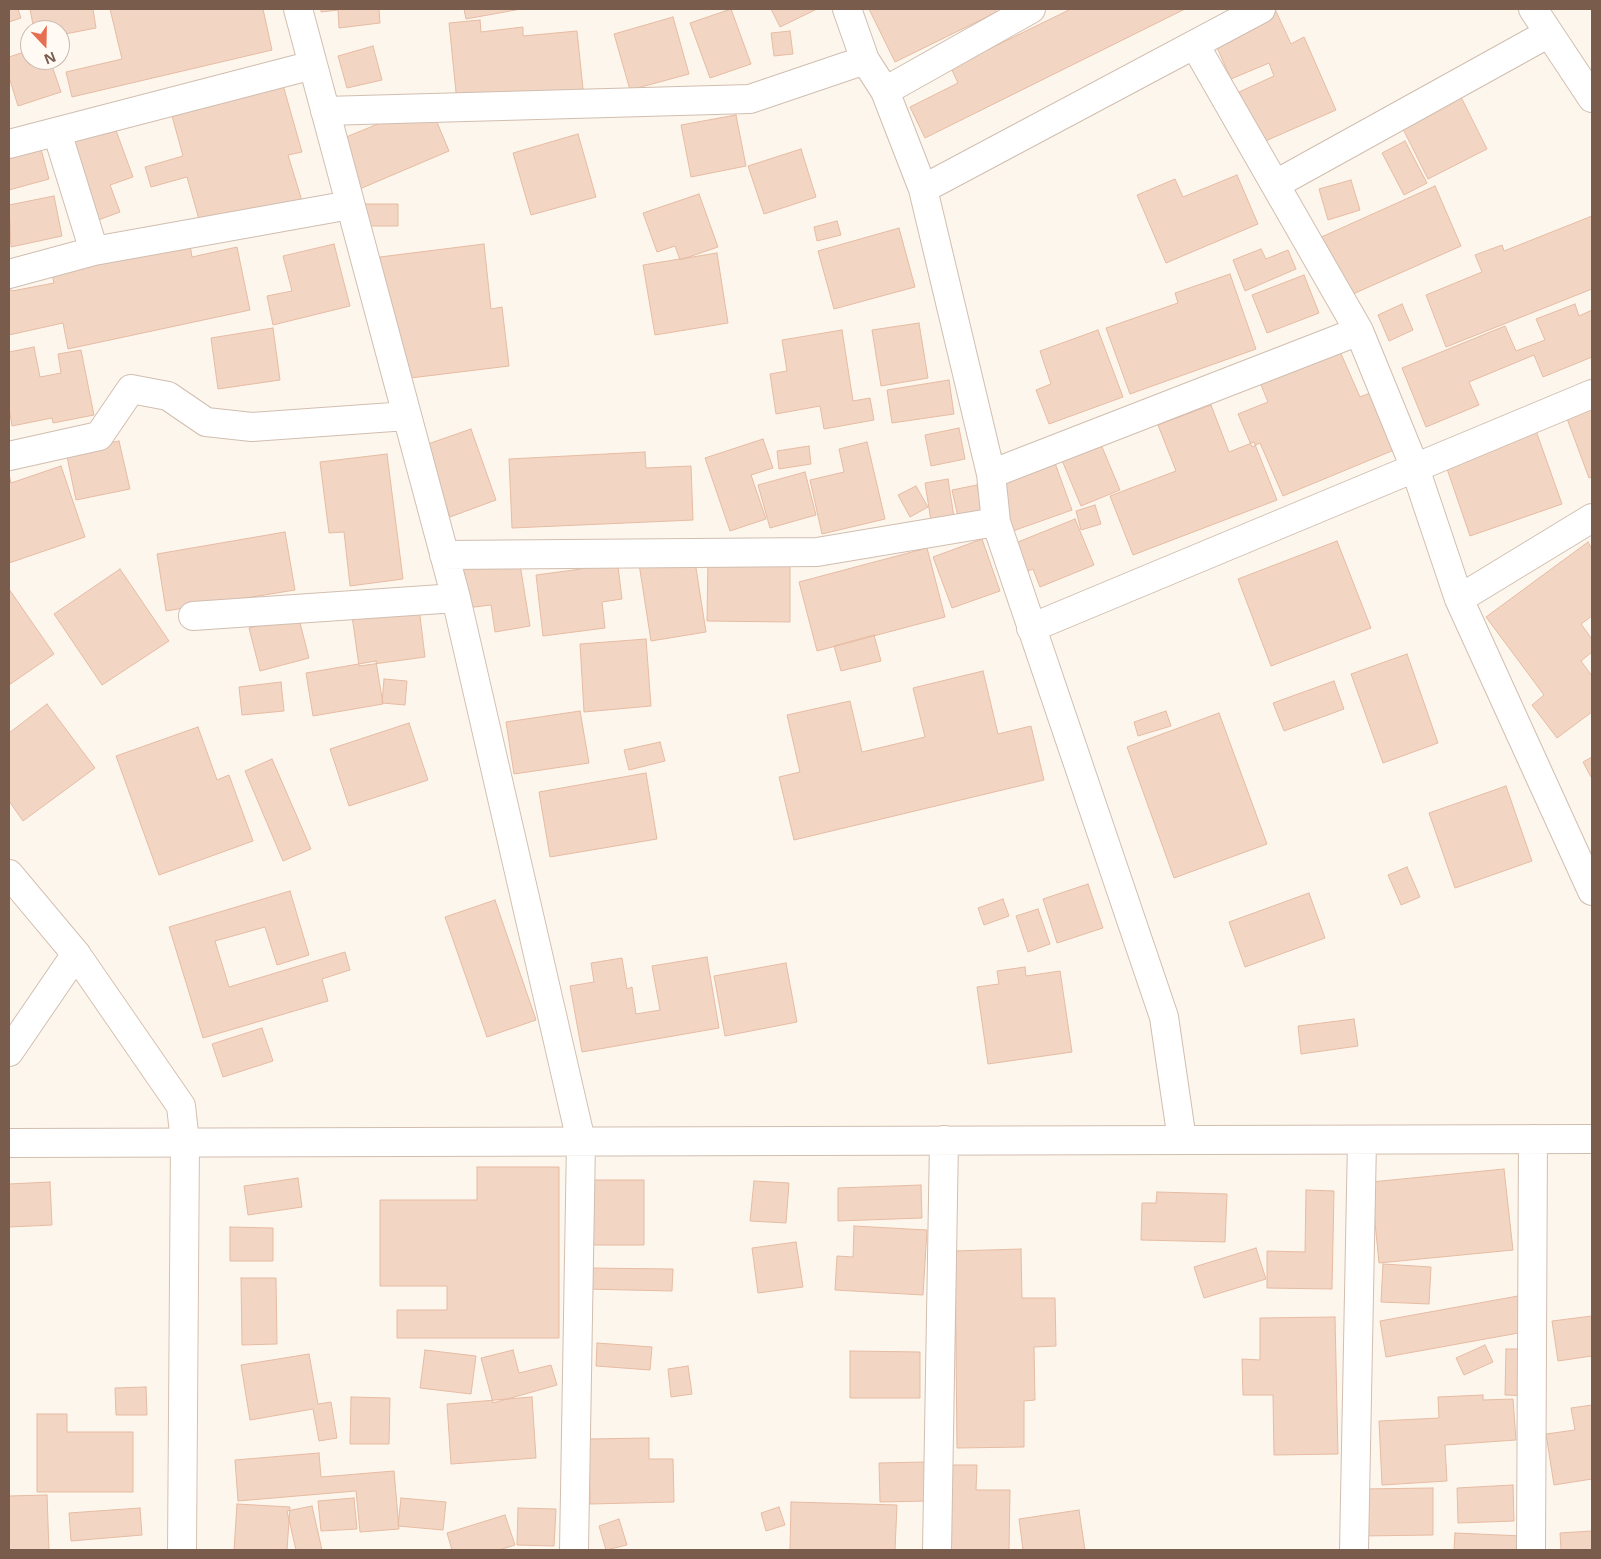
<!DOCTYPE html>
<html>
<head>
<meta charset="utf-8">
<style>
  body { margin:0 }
  #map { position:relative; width:1601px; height:1559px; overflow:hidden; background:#fdf6ec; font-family:"Noto Sans",sans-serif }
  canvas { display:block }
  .frame { position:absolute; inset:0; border:10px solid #7a5c4d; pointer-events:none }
  .north { position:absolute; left:20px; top:20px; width:50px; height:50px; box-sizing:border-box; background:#fffaf3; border:1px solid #cabbb1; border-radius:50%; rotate:159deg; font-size:14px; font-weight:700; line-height:20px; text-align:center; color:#7a5c4d }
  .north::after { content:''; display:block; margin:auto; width:18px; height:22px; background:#e76f51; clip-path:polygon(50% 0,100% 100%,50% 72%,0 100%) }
</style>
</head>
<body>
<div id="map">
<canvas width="1601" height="1559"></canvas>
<div class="frame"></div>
<div class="north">N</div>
</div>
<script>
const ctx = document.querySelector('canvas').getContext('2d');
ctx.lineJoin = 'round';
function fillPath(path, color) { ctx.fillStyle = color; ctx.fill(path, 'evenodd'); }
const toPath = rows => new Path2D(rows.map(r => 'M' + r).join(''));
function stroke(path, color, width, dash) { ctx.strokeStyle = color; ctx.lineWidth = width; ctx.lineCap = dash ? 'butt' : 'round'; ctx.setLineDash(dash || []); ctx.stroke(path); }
const building = toPath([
  [9,9,18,9,21,18,9,22,9,9],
  [30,9,93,9,96,28,60,35,60,30,34,30,30,9],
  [110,9,263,9,272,50,72,97,66,72,122,59,110,9],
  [321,9,379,9,380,23,339,28,338,10,321,12,321,9],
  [464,9,521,9,466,19,464,9],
  [731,9,751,64,710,78,690,23,731,9],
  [771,9,817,9,780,27,771,9],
  [869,9,995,9,997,12,895,62,869,9],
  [1071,9,1185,9,925,138,910,107,958,83,950,66,986,48,987,50,1071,9],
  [1238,9,1275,9,1291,44,1304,37,1336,110,1261,143,1239,92,1274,76,1269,63,1231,79,1206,23,1238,9],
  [673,17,689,74,630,90,614,34,673,17],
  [480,20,481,32,523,27,523,36,577,31,583,89,457,102,449,23,480,20],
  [790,31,793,54,774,56,771,33,790,31],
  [373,46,382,80,347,88,338,56,373,46],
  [30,50,30,60,50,60,61,92,18,106,9,77,9,57,30,50],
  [283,85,302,152,288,155,302,201,202,230,187,177,151,187,145,167,183,156,172,116,283,85],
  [1460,95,1487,149,1428,179,1401,125,1460,95],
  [429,103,449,151,355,191,334,142,429,103],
  [736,115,746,166,691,177,681,125,736,115],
  [114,125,133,177,110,185,120,212,93,222,63,144,114,125],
  [37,134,49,179,9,190,9,142,37,134],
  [578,134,596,197,531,215,513,153,578,134],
  [1405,141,1427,183,1404,195,1382,153,1405,141],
  [801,149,816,197,764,214,748,166,801,149],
  [1237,175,1258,224,1166,263,1137,195,1175,179,1183,197,1237,175],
  [1351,180,1360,210,1328,220,1319,189,1351,180],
  [1435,186,1461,246,1344,298,1317,239,1435,186],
  [699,194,718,247,680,260,675,246,657,252,643,213,699,194],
  [54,196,62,236,11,247,9,205,54,196],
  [359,204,398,204,398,226,359,226,359,204],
  [1592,216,1592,289,1446,347,1426,295,1482,272,1475,255,1502,245,1504,251,1592,216],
  [837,221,841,235,817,241,814,227,837,221],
  [899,228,915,287,834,309,818,251,899,228],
  [189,239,192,257,237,247,250,310,68,349,63,323,9,335,9,287,12,291,54,283,51,269,189,239],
  [334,244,350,306,273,325,267,296,292,291,283,256,334,244],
  [484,244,491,309,502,307,509,366,394,380,380,257,484,244],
  [1261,249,1266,259,1288,250,1296,269,1245,291,1233,260,1261,249],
  [717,253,728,323,655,335,643,265,717,253],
  [1230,274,1256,349,1130,394,1106,328,1178,303,1175,293,1230,274],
  [1304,275,1319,313,1267,333,1252,295,1304,275],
  [1402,304,1413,330,1389,341,1378,315,1402,304],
  [1575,304,1579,316,1592,310,1592,357,1543,377,1534,355,1469,382,1479,405,1426,427,1402,368,1505,326,1516,351,1545,340,1536,319,1575,304],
  [919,323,928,378,881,386,872,330,919,323],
  [273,328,280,380,218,389,211,338,273,328],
  [842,330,853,401,870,398,874,420,824,429,820,406,776,414,770,374,787,371,782,340,842,330],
  [1098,330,1123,397,1049,424,1036,390,1051,384,1040,351,1098,330],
  [34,347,40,377,61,373,58,354,81,350,94,415,53,423,52,418,12,426,9,408,9,352,34,347],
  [1338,347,1360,397,1370,393,1394,450,1283,496,1260,443,1252,447,1238,414,1268,402,1259,380,1338,347],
  [949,380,954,414,892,423,887,390,949,380],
  [1211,405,1229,452,1254,442,1277,500,1133,555,1110,496,1176,471,1158,425,1211,405],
  [1592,406,1592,477,1589,478,1566,416,1592,406],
  [959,428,965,459,931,466,925,435,959,428],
  [1535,428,1562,504,1470,536,1444,460,1535,428],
  [471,429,496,500,450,517,425,445,471,429],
  [763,439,773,468,751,475,766,519,730,531,705,458,763,439],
  [119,441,130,489,76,500,66,452,119,441],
  [867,442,885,519,822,534,810,480,844,472,839,449,867,442],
  [1100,442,1120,490,1081,506,1061,458,1100,442],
  [809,446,811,464,779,469,777,451,809,446],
  [645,452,646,468,691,466,693,520,512,528,509,459,645,452],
  [1051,452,1072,510,1010,532,989,474,1051,452],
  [387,454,403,579,350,586,344,532,329,533,320,462,387,454],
  [61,466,85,537,9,563,9,474,11,483,61,466],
  [805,472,816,515,770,528,758,485,805,472],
  [948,479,954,517,931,521,925,483,948,479],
  [977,485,983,512,958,517,952,490,977,485],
  [916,486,928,507,910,517,898,495,916,486],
  [1095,505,1101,524,1081,530,1076,511,1095,505],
  [1075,519,1094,565,1040,587,1033,569,1019,575,1008,546,1075,519],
  [285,532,295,590,166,611,157,554,285,532],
  [982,539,1000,591,952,608,933,557,982,539],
  [1337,541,1371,628,1271,666,1238,579,1337,541],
  [1588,542,1592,549,1592,616,1581,624,1592,639,1592,652,1581,661,1592,676,1592,712,1557,738,1532,705,1544,695,1486,617,1588,542],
  [927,548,945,617,817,651,799,582,927,548],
  [616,550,622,599,602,602,605,628,543,636,536,575,581,569,580,554,616,550],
  [518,552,530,626,495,632,491,605,466,608,459,561,518,552],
  [694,555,706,632,651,641,639,564,694,555],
  [708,557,790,558,790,622,707,621,708,557],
  [120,569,169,641,102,685,54,614,120,569],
  [9,589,54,654,9,685,9,589],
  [419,608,425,657,359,666,352,616,419,608],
  [298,615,309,658,260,671,249,628,298,615],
  [874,635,881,661,841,671,834,646,874,635],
  [646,639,651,706,584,712,580,644,646,639],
  [1407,654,1438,743,1383,763,1351,674,1407,654],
  [376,661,383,704,313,716,306,673,376,661],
  [983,671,998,734,1031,726,1044,780,794,840,779,777,800,772,787,715,850,701,862,752,925,737,913,688,983,671],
  [384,679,407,681,405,705,382,703,384,679],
  [1334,681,1344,709,1284,731,1273,703,1334,681],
  [281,682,284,711,242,715,239,687,281,682],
  [47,704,95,768,23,821,9,801,9,733,47,704],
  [580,711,589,763,514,774,506,722,580,711],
  [1166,711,1171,726,1138,736,1134,722,1166,711],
  [1219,713,1267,844,1174,878,1127,747,1219,713],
  [409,723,428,780,349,806,330,749,409,723],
  [198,727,217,780,229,775,253,841,159,875,116,756,198,727],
  [660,742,665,761,629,770,624,750,660,742],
  [1592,757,1592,777,1591,777,1583,762,1592,757],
  [272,759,311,849,283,861,245,771,272,759],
  [646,773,657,839,550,857,539,792,646,773],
  [1506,786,1532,861,1455,888,1429,813,1506,786],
  [1407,867,1420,897,1401,905,1388,875,1407,867],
  [1088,884,1103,928,1057,943,1043,899,1088,884],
  [290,891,309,955,277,965,265,927,215,941,229,987,345,952,350,970,322,979,328,1001,203,1038,169,927,290,891],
  [1309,893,1325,938,1245,967,1229,922,1309,893],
  [1003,899,1009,916,984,925,978,908,1003,899],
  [495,900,536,1020,487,1037,445,917,495,900],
  [1038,909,1050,944,1028,952,1016,916,1038,909],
  [707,957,719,1028,582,1052,570,986,594,982,591,963,622,958,627,989,632,987,636,1014,660,1010,652,966,707,957],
  [786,963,797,1022,725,1036,714,976,786,963],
  [1025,967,1026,976,1060,971,1072,1052,988,1064,977,987,999,984,997,971,1025,967],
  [1354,1019,1358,1046,1301,1054,1298,1026,1354,1019],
  [262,1028,273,1061,223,1077,212,1044,262,1028],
  [477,1167,559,1167,559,1338,397,1338,397,1310,447,1310,447,1286,380,1286,380,1200,477,1200,477,1167],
  [1504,1169,1513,1250,1379,1263,1371,1182,1504,1169],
  [298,1178,302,1207,248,1215,244,1186,298,1178],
  [587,1180,644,1180,644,1245,588,1245,587,1180],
  [754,1181,789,1183,786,1223,750,1221,754,1181],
  [50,1182,52,1225,9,1227,9,1184,50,1182],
  [921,1185,922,1218,838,1221,838,1188,921,1185],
  [1306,1190,1334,1191,1332,1289,1267,1288,1267,1251,1305,1252,1306,1190],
  [1157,1192,1227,1194,1225,1242,1141,1240,1142,1203,1156,1203,1157,1192],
  [854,1226,927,1230,923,1295,835,1290,837,1256,853,1257,854,1226],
  [230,1227,273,1228,273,1261,230,1261,230,1227],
  [796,1242,803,1287,758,1293,752,1248,796,1242],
  [1256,1248,1266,1279,1204,1298,1194,1267,1256,1248],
  [1021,1249,1022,1298,1055,1298,1056,1346,1034,1347,1035,1400,1024,1401,1024,1447,957,1448,955,1251,1021,1249],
  [1383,1264,1431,1267,1429,1304,1381,1302,1383,1264],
  [588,1268,673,1269,672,1291,587,1289,588,1268],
  [241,1278,276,1278,277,1344,242,1345,241,1278],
  [1518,1296,1524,1332,1386,1357,1380,1321,1518,1296],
  [1592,1316,1592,1356,1558,1361,1552,1321,1592,1316],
  [1335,1317,1338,1454,1274,1455,1273,1395,1243,1395,1242,1359,1260,1360,1260,1318,1335,1317],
  [597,1343,652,1347,650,1370,596,1366,597,1343],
  [1485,1345,1493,1362,1464,1375,1456,1358,1485,1345],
  [1506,1349,1532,1349,1532,1396,1505,1395,1506,1349],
  [425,1350,476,1356,471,1394,420,1388,425,1350],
  [513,1350,519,1373,551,1365,557,1385,493,1403,481,1358,513,1350],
  [850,1351,920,1352,920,1398,850,1398,850,1351],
  [309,1354,318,1404,331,1402,337,1438,319,1441,313,1409,250,1420,241,1365,309,1354],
  [688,1366,692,1394,671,1397,668,1369,688,1366],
  [146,1387,147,1415,116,1415,115,1388,146,1387],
  [1483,1395,1483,1400,1513,1399,1516,1440,1445,1445,1447,1481,1382,1485,1379,1421,1439,1418,1438,1397,1483,1395],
  [351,1397,390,1398,389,1444,350,1444,351,1397],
  [532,1397,536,1458,451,1464,447,1404,532,1397],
  [1592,1405,1592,1479,1554,1485,1546,1434,1575,1430,1571,1408,1592,1405],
  [37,1414,67,1414,67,1432,133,1432,133,1492,37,1492,37,1414],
  [649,1438,649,1459,673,1459,674,1502,590,1504,589,1439,649,1438],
  [319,1453,321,1477,394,1471,399,1529,360,1532,356,1491,238,1501,235,1460,319,1453],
  [926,1462,926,1501,880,1502,879,1463,926,1462],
  [948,1465,977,1465,976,1490,1010,1490,1009,1550,946,1550,948,1465],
  [1513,1485,1514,1521,1458,1523,1457,1488,1513,1485],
  [1433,1488,1433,1535,1362,1536,1362,1489,1433,1488],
  [47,1495,49,1550,9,1550,9,1496,47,1495],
  [354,1498,357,1529,321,1531,318,1501,354,1498],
  [401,1498,446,1502,443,1530,398,1526,401,1498],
  [791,1502,897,1505,895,1550,790,1550,791,1502],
  [237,1504,290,1507,287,1550,234,1550,237,1504],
  [312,1506,322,1550,296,1550,287,1511,312,1506],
  [779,1507,785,1525,766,1531,761,1513,779,1507],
  [140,1508,142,1535,71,1541,69,1513,140,1508],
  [518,1508,556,1509,554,1546,517,1545,518,1508],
  [1079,1510,1085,1550,1023,1550,1019,1519,1079,1510],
  [505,1515,515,1545,499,1550,452,1550,447,1533,505,1515],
  [619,1519,627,1545,606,1550,599,1526,619,1519],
  [1592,1531,1592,1550,1561,1550,1560,1533,1592,1531],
  [1455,1533,1522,1536,1521,1550,1454,1550,1455,1533]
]);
fillPath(building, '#f3d5c3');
stroke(building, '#e6bba3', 1);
const street = toPath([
  [298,9,456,598,581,1141,574,1550],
  [847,9,865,60,885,91,923,189,991,474,996,522,1164,1017,1182,1140],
  [1533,9,1592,98],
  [1195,45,1359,331,1415,468,1459,599,1592,891],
  [885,91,1031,9],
  [325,111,750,99,865,60],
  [57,132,94,251],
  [9,144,313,65],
  [1276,184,1549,33],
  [923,189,1261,9],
  [9,274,94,251,350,205],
  [9,456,99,436,131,389,168,396,206,422,252,427,407,416],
  [991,474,1359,331],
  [444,555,817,552,996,522],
  [1459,599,1592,518],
  [193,616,456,598],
  [1031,628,1592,394],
  [9,1052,76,954],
  [9,1143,1592,1139],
  [937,1550,944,1140],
  [1354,1550,1362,1140],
  [1531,1550,1533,1139]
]);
const secondary = toPath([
  [9,874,76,954,181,1106,185,1142,182,1550]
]);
stroke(street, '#d1beb0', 30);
stroke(secondary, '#d6c0b0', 30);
stroke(street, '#fff', 28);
stroke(secondary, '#fff', 28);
</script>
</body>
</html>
